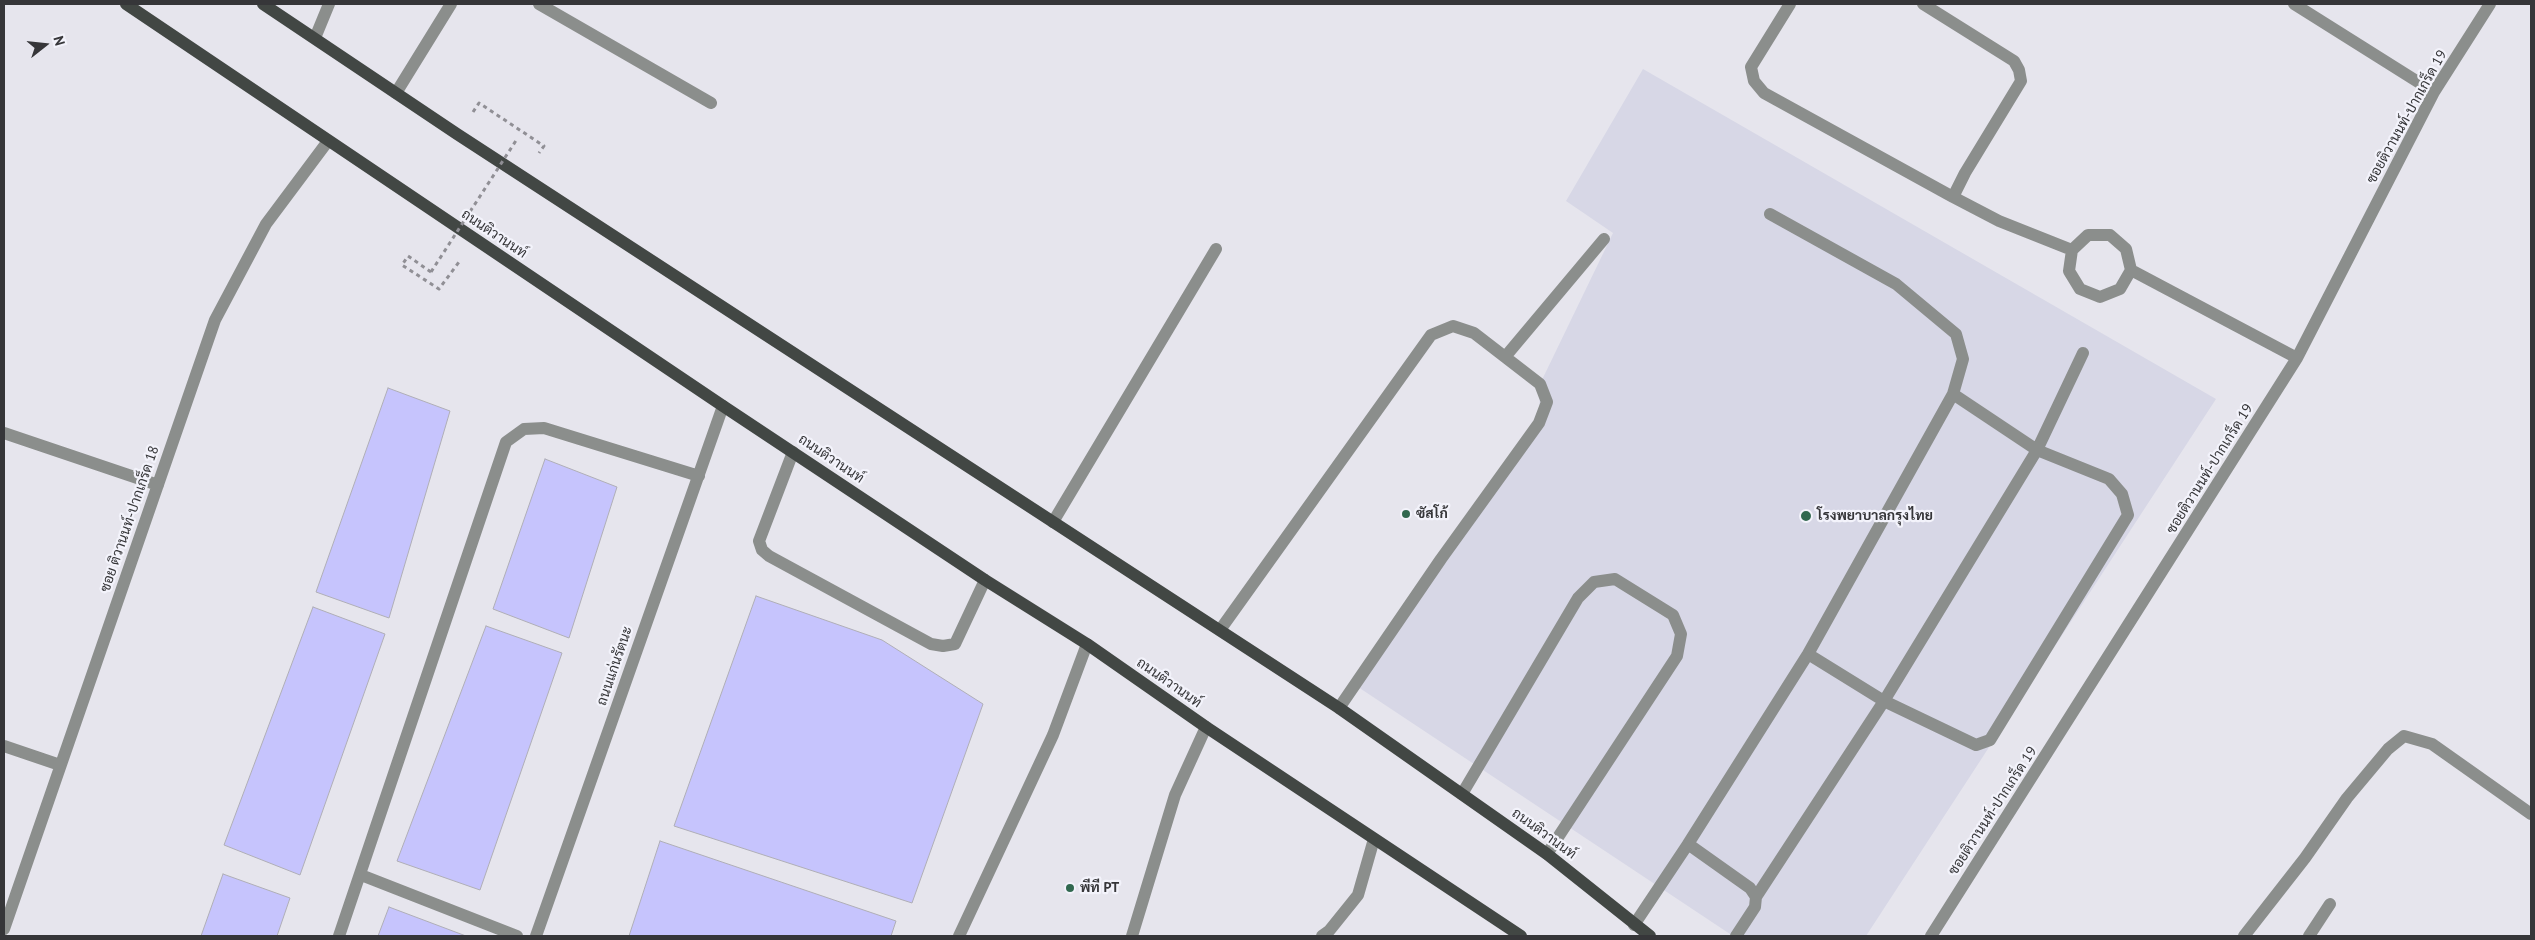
<!DOCTYPE html>
<html>
<head>
<meta charset="utf-8">
<style>
  body { margin:0 }
  #map { position:relative; width:2535px; height:940px; overflow:hidden; background:#e6e5ed; font-family:"PT Sans",sans-serif }
  canvas { display:block }
  .frame { position:absolute; inset:0; border:5px solid #363639; pointer-events:none }
  .north { position:absolute; left:20px; top:20px; width:50px; height:50px; -webkit-text-stroke:4px #f3f3fb; paint-order:stroke; rotate:74deg; font-size:14px; font-weight:700; line-height:20px; text-align:center; color:#363639 }
  .north::after { content:''; display:block; margin:auto; width:18px; height:22px; background:#363639; clip-path:polygon(50% 0,100% 100%,50% 72%,0 100%) }
</style>
</head>
<body>
<div id="map">
<canvas width="2535" height="940"></canvas>
<div class="frame"></div>
<div class="north">N</div>
</div>
<script>
const ctx = document.querySelector('canvas').getContext('2d');
ctx.lineJoin = 'round';
function fillPath(path, color) { ctx.fillStyle = color; ctx.fill(path, 'evenodd'); }
const toPath = rows => new Path2D(rows.map(r => 'M' + r).join(''));
function stroke(path, color, width, dash) { ctx.strokeStyle = color; ctx.lineWidth = width; ctx.lineCap = dash ? 'butt' : 'round'; ctx.setLineDash(dash || []); ctx.stroke(path); }
function label(font, color, halo, rows, align = 'center') {
  ctx.font = font + ' "PT Sans",Sarabun,sans-serif'; ctx.lineWidth = 4.5; ctx.setLineDash([]); ctx.textBaseline = 'middle'; ctx.strokeStyle = halo; ctx.fillStyle = color; for (const [text, x, y, turn = 0] of rows) {
    ctx.save(); ctx.translate(x, y); ctx.rotate((+turn || 0) * Math.PI / 180); ctx.textAlign = isNaN(turn) ? turn : align; if (halo) ctx.strokeText(text, 0, 0); ctx.fillText(text, 0, 0); ctx.restore();
  }
}
fillPath(toPath([
  [1643,69,2216,399,1866,936,1733,936,1355,685,1539,423,1540,384,1613,233,1566,201]
]), '#d7d7e6');
const building = toPath([
  [388,388,450,411,389,618,316,592,388,388],
  [545,459,617,487,569,638,493,609,545,459],
  [756,596,882,640,983,704,912,903,674,826,756,596],
  [313,607,385,634,300,875,224,845,313,607],
  [486,626,562,653,480,890,397,861,486,626],
  [660,841,896,921,891,936,629,936,660,841],
  [223,874,290,898,277,936,201,936,223,874],
  [389,907,466,936,378,936,389,907]
]);
fillPath(building, '#c6c4fd');
stroke(building, '#afaeb6', 1);
stroke(toPath([
  [473,112,479,103,544,146,539,153],
  [431,272,408,256,402,265,439,289,459,262]
]), '#908f95', 3, [4, 4]);
stroke(toPath([
  [539,4,711,103],
  [1790,4,1751,67,1754,81,1764,93,1953,197,1965,173,2021,81,2019,70,2014,61,1923,4],
  [2294,4,2434,92],
  [315,38,329,4],
  [396,93,451,4],
  [1953,197,1999,221,2072,250],
  [2131,270,2120,289,2100,297,2080,289,2069,271,2072,250,2088,235,2110,235,2126,249,2131,270,2297,358],
  [1505,357,1604,239],
  [4,433,158,485],
  [793,452,759,541,762,550,769,556,931,644,943,646,955,644,985,580],
  [1053,522,1216,249],
  [1220,630,1431,335,1453,326,1474,333,1540,384,1547,402,1539,423,1441,559,1339,708],
  [1808,654,1884,701,2037,450,2083,353],
  [4,746,60,765],
  [1462,794,1578,598,1594,582,1615,579,1673,615,1681,634,1677,656,1547,854],
  [1688,844,1808,654,1953,394,1963,359,1956,334,1896,284,1770,214],
  [361,875,517,936],
  [1756,897,1884,701,1976,745,1990,740,2128,515,2122,494,2109,479,2037,450,1953,394],
  [1634,925,1688,844,1750,888,1756,897,1755,907,1736,936],
  [4,929,215,320,266,224,328,141],
  [339,936,506,442,524,429,544,428,699,476],
  [536,936,723,406],
  [959,936,1053,735,1087,644],
  [1132,936,1175,795,1206,727],
  [1322,936,1329,931,1358,895,1374,839],
  [1931,936,2297,358,2434,92,2490,4],
  [2244,936,2305,858,2347,798,2388,749,2404,736,2432,744,2531,814],
  [2309,936,2330,904]
]), '#8b8e8c', 12);
stroke(toPath([
  [126,4,723,406,985,580,1087,644,1206,727,1521,936],
  [263,4,457,134,1339,708,1547,854,1650,936]
]), '#424744', 12);
stroke(toPath([
  [431,272,517,139]
]), '#908f95', 3, [4, 4]);
for (const [x, y, r, color] of [
  [1406,514,5,"#31684f"],
  [1806,516,6,"#31684f"],
  [1070,888,5,"#31684f"]
]) { const dot = new Path2D(); dot.arc(x, y, r, 0, 2 * Math.PI); ctx.fillStyle = color; ctx.fill(dot); stroke(dot, '#f3f3fb', 2); }
label('14px', '#363639', '#f3f3fb', [
  ["ซอยติวานนท์-ปากเกร็ด 19",2407,117,-61],
  ["ถนนติวานนท์",494,234,34],
  ["ถนนติวานนท์",831,459,34],
  ["ซอยติวานนท์-ปากเกร็ด 19",2210,469,-58],
  ["ซอย ติวานนท์-ปากเกร็ด 18",130,519,-71],
  ["ถนนแก่นรัตนะ",615,666,-71],
  ["ถนนติวานนท์",1169,683,35],
  ["ซอยติวานนท์-ปากเกร็ด 19",1993,811,-57],
  ["ถนนติวานนท์",1544,834,36]
]);
label('bold 14px', '#363639', '#f3f3fb', [
  ["ซัสโก้",1416,514],
  ["โรงพยาบาลกรุงไทย",1817,516],
  ["พีที PT",1080,888]
], 'left');
</script>
</body>
</html>
